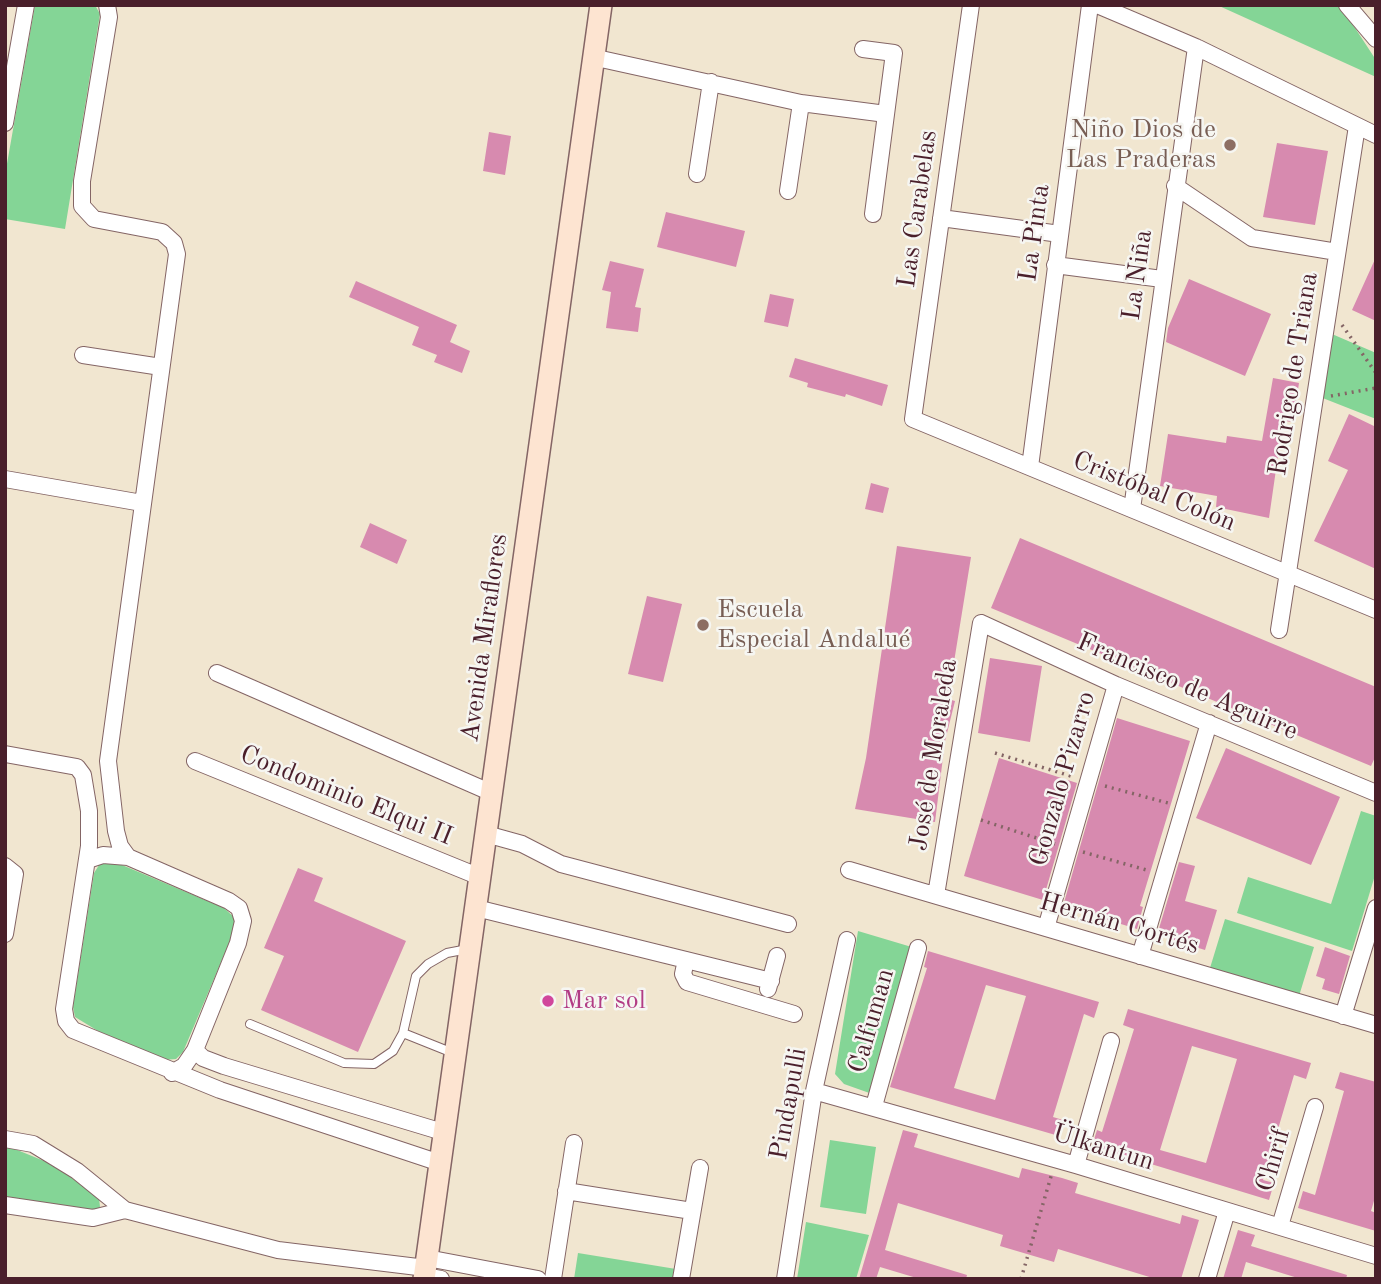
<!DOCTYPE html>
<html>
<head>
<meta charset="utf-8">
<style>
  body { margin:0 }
  #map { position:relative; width:1381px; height:1284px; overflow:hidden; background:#f1e6d0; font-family:"Old Standard TT",serif }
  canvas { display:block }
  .frame { position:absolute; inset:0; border:7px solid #4a1f2b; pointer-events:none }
</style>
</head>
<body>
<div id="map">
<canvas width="1381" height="1284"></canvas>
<div class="frame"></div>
</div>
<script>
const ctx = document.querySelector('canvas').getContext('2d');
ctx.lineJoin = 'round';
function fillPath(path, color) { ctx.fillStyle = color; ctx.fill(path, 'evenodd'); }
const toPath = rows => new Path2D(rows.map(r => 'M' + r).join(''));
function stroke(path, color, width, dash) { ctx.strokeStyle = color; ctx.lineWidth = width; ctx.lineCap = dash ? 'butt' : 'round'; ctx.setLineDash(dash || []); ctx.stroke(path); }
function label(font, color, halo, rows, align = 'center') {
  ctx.font = font + ' "Old Standard TT",serif'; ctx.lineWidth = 5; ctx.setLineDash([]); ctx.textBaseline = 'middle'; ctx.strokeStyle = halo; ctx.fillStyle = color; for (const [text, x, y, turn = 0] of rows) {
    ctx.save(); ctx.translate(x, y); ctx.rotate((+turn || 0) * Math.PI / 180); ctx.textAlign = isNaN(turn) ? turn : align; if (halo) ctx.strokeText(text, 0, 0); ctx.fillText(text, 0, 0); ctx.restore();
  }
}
fillPath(toPath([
  [35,5,95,5,100,14,65,229,5,219,5,175],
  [1217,5,1340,5,1376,60,1376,77],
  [1325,331,1376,353,1376,419,1315,395],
  [1361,811,1376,816,1376,872,1352,951,1237,913,1248,877,1331,904],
  [101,862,115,862,224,908,235,918,233,934,183,1052,176,1059,163,1060,98,1031,75,1017,73,1007,94,873],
  [1225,919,1314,947,1299,996,1210,968],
  [858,931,915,948,875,1095,844,1084,835,1074],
  [830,1140,876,1147,866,1214,820,1207],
  [5,1145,54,1165,99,1198,100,1207,96,1211,5,1198],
  [806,1222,869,1235,856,1279,797,1279],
  [578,1253,676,1269,674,1279,574,1279]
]), '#84d596');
fillPath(toPath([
  [489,132,511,136,505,175,483,171],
  [1277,143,1328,151,1315,225,1263,217],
  [666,212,745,231,736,267,657,247],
  [1376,257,1376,321,1352,310],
  [610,261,644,269,635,307,641,308,638,332,606,328,611,292,602,290],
  [1189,279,1271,314,1245,376,1166,342,1168,328],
  [356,281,457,325,450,342,470,351,462,373,434,362,437,355,412,345,419,327,349,297],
  [770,294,794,299,788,327,764,322],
  [795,358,888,385,882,406,846,394,845,397,807,387,808,383,789,377],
  [1273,378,1299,383,1293,422,1283,421,1269,518,1216,507,1217,496,1160,486,1168,434,1226,443,1227,436,1262,441],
  [1349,414,1376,427,1376,569,1314,541,1348,470,1328,461],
  [871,483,889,488,883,513,865,509],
  [370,523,407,540,397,564,360,547],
  [1020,538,1376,687,1376,755,1371,766,991,608],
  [897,546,971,557,948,699,955,701,945,741,935,822,855,809,866,758],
  [647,596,682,604,663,682,628,674],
  [990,658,1042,666,1030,742,978,733],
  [1117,718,1190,741,1140,906,1143,907,1137,929,1063,906],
  [1226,748,1340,797,1311,865,1196,818],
  [999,758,1077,783,1043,900,964,876],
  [1179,862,1195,866,1185,901,1217,910,1205,950,1157,935],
  [298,868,323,878,314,901,406,941,358,1052,261,1010,284,956,264,948],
  [1325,947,1350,956,1339,994,1322,989,1325,979,1316,976],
  [928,951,1099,1002,1094,1018,1084,1014,1053,1117,1063,1120,1059,1136,890,1087,927,968,924,967],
  [986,985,1026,996,995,1100,954,1088],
  [1128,1009,1311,1063,1306,1079,1294,1075,1263,1180,1274,1183,1269,1200,1092,1146,1097,1130,1102,1132,1134,1029,1123,1025],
  [1192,1046,1237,1059,1206,1163,1160,1150],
  [1340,1072,1376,1082,1376,1194,1371,1211,1376,1213,1376,1231,1298,1208,1303,1191,1315,1195,1344,1091,1335,1088],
  [903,1130,918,1134,914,1147,1019,1178,1022,1168,1062,1178,1078,1183,1075,1193,1180,1224,1182,1215,1199,1220,1181,1279,1156,1279,1058,1249,1054,1262,1000,1246,1003,1235,898,1203,885,1250,967,1275,966,1279,920,1279,880,1267,876,1279,859,1279],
  [1238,1230,1255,1235,1251,1246,1347,1275,1346,1279,1301,1279,1246,1262,1241,1279,1223,1279]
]), '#d78aaf');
const lane = toPath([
  [250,1024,344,1063,374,1064,393,1051,403,1033,416,976,428,964,447,953,468,949],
  [403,1033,453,1053]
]);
const street = toPath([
  [107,5,109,17,82,181,82,206,94,219,162,232,174,243,177,254,108,761,116,831,120,846,128,857,229,901,239,908,243,921,238,943,195,1050,184,1066,172,1073],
  [971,5,913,419,1376,610],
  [1097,5,1196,47,1376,135],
  [1347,5,1376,39],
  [863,49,894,53,873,214],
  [592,57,801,103,886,114],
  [5,123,26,5],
  [697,174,711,82],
  [1175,186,1252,238,1337,252],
  [788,191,801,103],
  [941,218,1060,234],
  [1055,265,1162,279],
  [83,355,161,367],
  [1030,467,1090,5],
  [5,479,142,503],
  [1132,509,1196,47],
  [1279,630,1357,126],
  [217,673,492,793],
  [5,754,77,767,83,775,89,811,89,846,64,1009,66,1021,73,1030,220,1090,440,1163],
  [195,761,480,877],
  [486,834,522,844,561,864,788,924],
  [88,860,103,855,128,857],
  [5,866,15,874,5,934],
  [849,870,1376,1025],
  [936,895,981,623,1116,685,1376,793],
  [476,908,771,981],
  [1046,928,1116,685],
  [1140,956,1209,723],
  [686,960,683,974,687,982,794,1014],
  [768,989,777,956],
  [1343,1016,1376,908],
  [195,1050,203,1058,224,1066,446,1133],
  [814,1091,1076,1165,1376,1256],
  [874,1106,918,948],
  [5,1139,33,1144,77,1171,125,1210,278,1250,426,1268],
  [1076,1165,1111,1041],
  [566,1191,692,1211],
  [5,1205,93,1218,125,1210],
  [1280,1226,1315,1107],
  [427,1258,538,1279],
  [424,1276,441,1279],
  [553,1279,574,1143],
  [681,1279,700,1168],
  [785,1279,814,1091,847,940],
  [1207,1279,1227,1211]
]);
const secondary = toPath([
  [424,1279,601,5]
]);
stroke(lane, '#846565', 10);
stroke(street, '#846565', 18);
stroke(secondary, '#846565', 24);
stroke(toPath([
  [1342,325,1376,373],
  [1331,396,1376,388],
  [995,753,1074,777],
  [1105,786,1168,803],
  [981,820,1055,844],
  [1083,852,1150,871],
  [1021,1279,1052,1173]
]), '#846565', 3.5, [2, 5]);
stroke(lane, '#fff', 8);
stroke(street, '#fff', 16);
stroke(secondary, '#fde4d1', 21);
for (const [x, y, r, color] of [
  [1230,145,7,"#8d6e63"],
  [703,625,7,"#8d6e63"],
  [548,1001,7,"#d1479c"]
]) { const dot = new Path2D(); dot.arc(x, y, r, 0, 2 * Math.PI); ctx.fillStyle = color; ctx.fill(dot); stroke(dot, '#f6f6f2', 2.5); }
label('26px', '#785e54', '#f6f6f2', [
  ["Niño Dios de",1216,130],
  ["Las Praderas",1216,160],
  ["Escuela",717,610,"left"],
  ["Especial Andalué",717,640,"left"]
], 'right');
label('26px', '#4a1f2b', '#f6f6f2', [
  ["Las Carabelas",918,209,-82],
  ["La Pinta",1035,233,-82],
  ["La Niña",1138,275,-82],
  ["Rodrigo de Triana",1294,374,-81],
  ["Cristóbal Colón",1154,492,22],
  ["Avenida Miraflores",485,638,-82],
  ["Francisco de Aguirre",1187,687,23],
  ["José de Moraleda",934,755,-81],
  ["Gonzalo Pizarro",1063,779,-74],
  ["Condominio Elqui II",346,796,22],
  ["Hernán Cortés",1119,924,16],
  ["Calfuman",872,1021,-74],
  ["Pindapulli",789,1104,-80],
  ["Ülkantun",1103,1148,17],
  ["Chirif",1274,1160,-74]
]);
label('26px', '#b23c85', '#f6f6f2', [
  ["Mar sol",562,1001]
], 'left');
</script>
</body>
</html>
